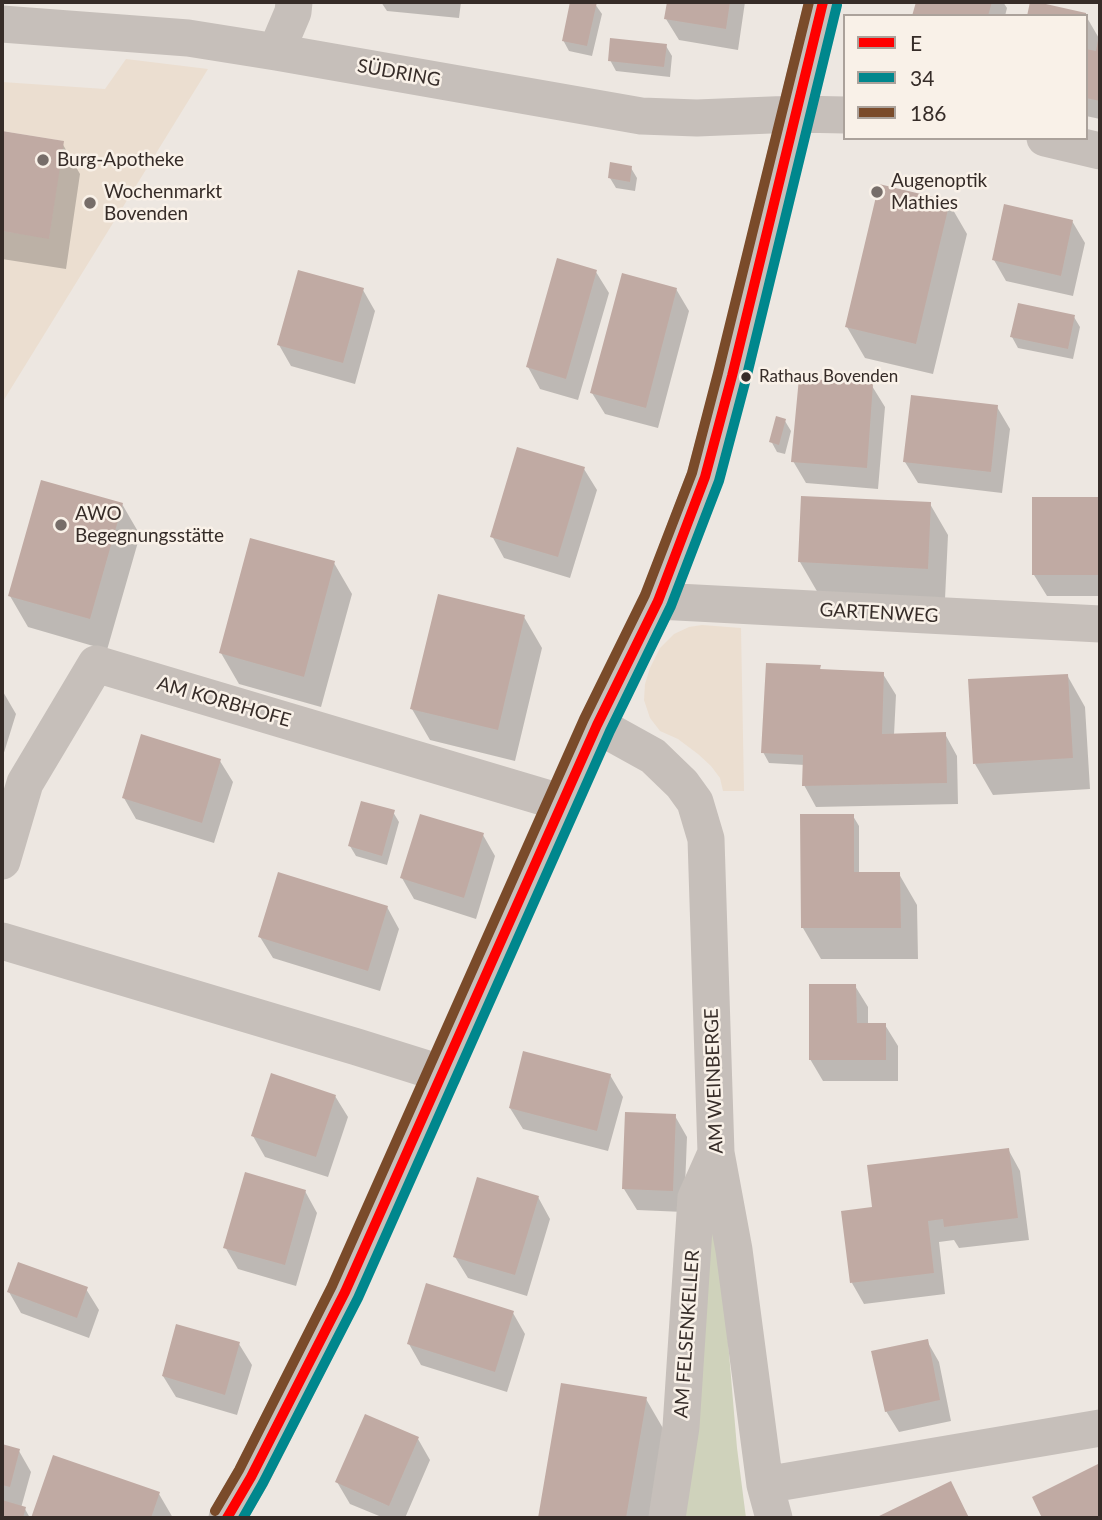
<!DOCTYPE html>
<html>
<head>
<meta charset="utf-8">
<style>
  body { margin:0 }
  #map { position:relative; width:1102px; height:1520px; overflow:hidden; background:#ede7e1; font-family:Lato,sans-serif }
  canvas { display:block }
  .frame { position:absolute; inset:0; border:4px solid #362c28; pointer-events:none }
  .legend { position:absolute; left:843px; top:14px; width:245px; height:126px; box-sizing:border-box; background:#f9f1e8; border:2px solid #aba29b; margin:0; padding:9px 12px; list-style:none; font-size:21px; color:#362c28 }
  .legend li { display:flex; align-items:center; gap:14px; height:35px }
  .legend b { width:35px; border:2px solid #aba29b }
</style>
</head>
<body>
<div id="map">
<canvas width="1102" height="1520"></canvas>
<div class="frame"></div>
<ul class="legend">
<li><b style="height:9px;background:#f00"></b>E</li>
<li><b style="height:9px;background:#00878d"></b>34</li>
<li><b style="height:9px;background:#7a4b2a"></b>186</li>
</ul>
</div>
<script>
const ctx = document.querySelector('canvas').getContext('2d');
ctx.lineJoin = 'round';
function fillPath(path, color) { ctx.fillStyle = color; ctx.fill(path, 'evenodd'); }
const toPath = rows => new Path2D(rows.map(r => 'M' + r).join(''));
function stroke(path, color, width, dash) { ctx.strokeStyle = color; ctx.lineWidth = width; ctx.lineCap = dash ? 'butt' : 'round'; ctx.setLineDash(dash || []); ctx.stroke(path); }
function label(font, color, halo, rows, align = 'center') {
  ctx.font = font + ' Lato,sans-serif'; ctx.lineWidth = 5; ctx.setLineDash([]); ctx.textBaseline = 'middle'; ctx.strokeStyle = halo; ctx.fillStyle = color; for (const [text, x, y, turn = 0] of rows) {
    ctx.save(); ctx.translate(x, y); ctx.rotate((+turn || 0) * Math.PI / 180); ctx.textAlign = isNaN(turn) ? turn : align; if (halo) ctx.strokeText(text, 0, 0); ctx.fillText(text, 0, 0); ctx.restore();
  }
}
fillPath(toPath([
  [709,1208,719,1235,737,1448,746,1518,684,1518,696,1444]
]), '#cfd2bb');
fillPath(toPath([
  [126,59,208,69,2,403,2,231,49,238,63,141,2,131,2,82,105,89],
  [702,625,741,628,744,791,723,791,720,778,711,766,698,754,678,739,660,731,650,718,644,700,645,684,650,668,660,648,674,634,689,627]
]), '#ebded0');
fillPath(toPath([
  [381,2,461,2,459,18,387,11],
  [572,2,586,2,595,4,602,14,592,56,569,51,563,40],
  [669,2,745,2,738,50,679,40,666,19],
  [917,2,1003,2,1007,8,1005,16,914,16],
  [1086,16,1100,40,1100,39,1100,119,1086,116],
  [666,46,672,56,670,77,616,71,610,60],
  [2,133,62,143,80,174,66,269,2,259],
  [631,168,637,178,635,191,616,188,610,178],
  [949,203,967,234,933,374,865,358,847,327],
  [1072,221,1085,243,1073,296,1006,281,994,260],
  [596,272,609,293,578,400,540,389,528,367],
  [676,289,689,311,658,428,605,414,592,393],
  [363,290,375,311,355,384,291,366,279,345],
  [1074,317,1080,327,1073,359,1018,348,1012,337],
  [872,386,885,407,878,489,806,483,793,461],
  [997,407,1010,429,1002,493,918,483,905,462],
  [785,421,791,431,785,454,777,452,771,441],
  [584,469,597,490,570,578,504,558,492,536],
  [1100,498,1100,596,1047,596,1034,575,1034,499],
  [122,504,140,535,107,650,28,627,10,596],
  [930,504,948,535,945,599,818,593,800,562],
  [334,563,352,594,321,707,239,684,221,653],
  [524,617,542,648,515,761,430,740,412,709],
  [819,667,822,671,883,674,896,695,894,735,945,734,957,756,958,804,816,807,804,785,805,765,769,763,763,752],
  [1067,675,1085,707,1090,789,993,795,975,764],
  [2,690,16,714,2,759],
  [220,761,233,782,214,843,136,819,124,798],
  [393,812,399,822,387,865,356,856,350,846],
  [853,816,859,826,859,874,899,874,917,905,918,959,821,959,803,928],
  [483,835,495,856,476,919,414,899,402,878],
  [387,907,399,929,380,991,273,958,260,937],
  [855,986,868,1007,868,1025,885,1025,898,1046,898,1081,823,1081,810,1059],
  [610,1075,623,1097,608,1151,523,1129,510,1108],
  [335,1096,348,1117,328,1177,265,1157,253,1136],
  [675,1116,687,1137,684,1212,637,1210,624,1189],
  [1008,1149,1020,1171,1029,1240,959,1248,954,1240,939,1242,945,1294,864,1304,852,1283,874,1208],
  [305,1191,317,1213,296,1286,238,1269,225,1247],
  [538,1197,550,1219,527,1296,468,1278,455,1257],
  [86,1289,99,1310,89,1338,21,1313,9,1292],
  [513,1313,525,1334,507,1392,421,1365,409,1344],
  [927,1341,939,1362,951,1421,899,1432,886,1411],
  [239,1344,252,1365,237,1415,176,1397,163,1376],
  [562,1385,646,1399,664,1430,649,1518,540,1518],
  [418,1439,430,1460,405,1518,384,1518,350,1504,337,1482],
  [2,1446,19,1451,31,1472,21,1508,25,1509,30,1518,2,1518],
  [54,1457,159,1494,173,1518,33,1518],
  [1100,1465,1100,1518,1044,1518,1034,1498],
  [950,1483,969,1518,879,1518]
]), '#0003');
fillPath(toPath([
  [570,2,597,2,587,46,562,41],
  [667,2,730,2,726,29,664,19],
  [916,2,992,2,988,16,912,16],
  [1030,2,1037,2,1086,13,1086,16,1027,16],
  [1099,35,1100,35,1100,101,1086,98,1086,49,1096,51],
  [610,38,667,44,664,67,608,61],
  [2,131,64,141,49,239,2,231],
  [610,162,632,166,630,182,608,178],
  [879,184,950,201,916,344,845,327],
  [1004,204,1073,220,1061,276,992,260],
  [557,258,597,270,566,379,526,367],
  [298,270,364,288,343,363,277,345],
  [622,273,677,288,646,408,590,393],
  [1018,303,1075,315,1068,349,1010,337],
  [799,378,873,384,867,468,791,462],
  [911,395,998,405,991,472,903,462],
  [776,416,786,419,779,445,769,442],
  [517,447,585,467,558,557,490,537],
  [41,480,123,503,90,619,8,596],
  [801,496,931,502,928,569,798,562],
  [1032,497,1100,497,1100,575,1032,575],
  [250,538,335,561,304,677,219,653],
  [438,594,525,615,498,730,410,709],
  [766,663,821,665,820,669,884,672,882,734,946,732,947,783,802,786,803,755,761,753],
  [1068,674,1073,758,973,764,968,679],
  [141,734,221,759,202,823,122,798],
  [361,801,395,810,382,856,348,846],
  [420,814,484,833,464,898,400,878],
  [800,814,854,814,854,872,900,872,901,928,801,928],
  [278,872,388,906,368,971,258,937],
  [809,984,856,984,857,1023,886,1023,886,1060,809,1060],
  [523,1051,611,1074,597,1131,509,1108],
  [271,1073,336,1095,316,1157,251,1136],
  [625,1112,676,1114,673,1191,622,1189],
  [1009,1148,1018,1218,944,1227,943,1219,928,1221,934,1273,850,1283,841,1211,872,1207,867,1165],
  [245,1172,306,1190,285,1265,223,1248],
  [477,1177,539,1196,515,1275,453,1257],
  [18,1262,88,1287,77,1318,7,1292],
  [426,1283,514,1311,495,1372,407,1344],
  [176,1324,240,1342,225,1395,162,1376],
  [928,1339,940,1400,885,1412,871,1351],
  [561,1383,647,1397,626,1518,538,1518],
  [365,1414,419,1437,389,1506,335,1482],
  [2,1444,20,1449,10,1487,2,1485],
  [53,1455,160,1492,151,1518,31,1518],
  [1100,1463,1100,1518,1042,1518,1032,1497],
  [951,1481,969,1518,875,1518],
  [2,1500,26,1507,23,1518,2,1518]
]), '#c0aaa3');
stroke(toPath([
  [2,24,188,38,276,52,641,116,697,118,795,114,845,115],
  [276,52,293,12,294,2],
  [1045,138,1100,151],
  [658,601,1100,624],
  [597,725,653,756,682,784,695,802,706,839,716,1153,734,1250,765,1485,1100,1428],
  [2,861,25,783,96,664,563,803],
  [2,941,357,1047,443,1074],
  [765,1485,774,1518],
  [227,1518,251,1477,345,1292,597,725,658,601,705,477,732,376,823,2],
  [667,1518,681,1427,696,1198,716,1153]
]), '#c6bfba', 37);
stroke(toPath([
  [227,1518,251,1477,345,1292,597,725,658,601,705,477,732,376,823,2]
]), '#f00', 10);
stroke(toPath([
  [243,1518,263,1483,358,1298,610,731,671,606,719,481,746,379,837,5]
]), '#00878d', 10);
stroke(toPath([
  [215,1511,239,1470,332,1286,584,719,645,595,692,473,718,373,809,2]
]), '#7a4b2a', 10);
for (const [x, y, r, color] of [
  [43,160,7,"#766d69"],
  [877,192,7,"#766d69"],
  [90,203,7,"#766d69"],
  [746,377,6,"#362c28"],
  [61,525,7,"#766d69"]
]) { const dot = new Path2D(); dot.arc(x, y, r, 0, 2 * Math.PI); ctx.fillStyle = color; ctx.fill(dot); stroke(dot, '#f9f1e8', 2.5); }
label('17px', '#362c28', '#f9f1e8', [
  ["Rathaus Bovenden",759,377]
], 'left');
label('19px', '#362c28', '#f9f1e8', [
  ["SÜDRING",399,73,10],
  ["GARTENWEG",879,613,3],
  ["AM KORBHOFE",224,702,16],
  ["AM WEINBERGE",714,1081,-92],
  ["AM FELSENKELLER",687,1334,-86]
]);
label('19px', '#362c28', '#f9f1e8', [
  ["Burg-Apotheke",57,160],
  ["Augenoptik",891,181],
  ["Mathies",891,203],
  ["Wochenmarkt",104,192],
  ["Bovenden",104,214],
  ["AWO",75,514],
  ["Begegnungsstätte",75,536]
], 'left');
</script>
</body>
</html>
